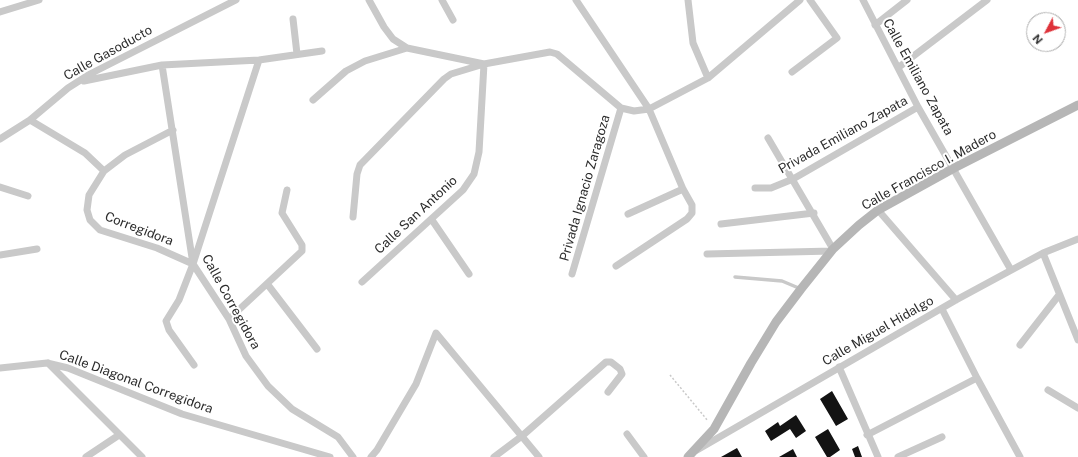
<!DOCTYPE html>
<html>
<head>
<meta charset="utf-8">
<style>
  body { margin:0 }
  #map { position:relative; width:1078px; height:457px; overflow:hidden; background:#fff; font-family:"Public Sans",sans-serif }
  canvas { display:block }
  .north { position:absolute; left:1026px; top:12px; width:40px; height:40px; box-sizing:border-box; background:#fff; border:1px solid #ababab; border-radius:50%; rotate:229deg; font-size:11px; font-weight:700; line-height:16px; text-align:center; color:#2c2c2c }
  .north::after { content:''; display:block; margin:auto; width:14px; height:18px; background:#de323a; clip-path:polygon(50% 0,100% 100%,50% 72%,0 100%) }
</style>
</head>
<body>
<div id="map">
<canvas width="1078" height="457"></canvas>
<div class="north">N</div>
</div>
<script>
const ctx = document.querySelector('canvas').getContext('2d');
ctx.lineJoin = 'round';
function fillPath(path, color) { ctx.fillStyle = color; ctx.fill(path, 'evenodd'); }
const toPath = rows => new Path2D(rows.map(r => 'M' + r).join(''));
function stroke(path, color, width, dash) { ctx.strokeStyle = color; ctx.lineWidth = width; ctx.lineCap = dash ? 'butt' : 'round'; ctx.setLineDash(dash || []); ctx.stroke(path); }
function label(font, color, halo, rows, align = 'center') {
  ctx.font = font + ' "Public Sans",sans-serif'; ctx.lineWidth = 4; ctx.setLineDash([]); ctx.textBaseline = 'middle'; ctx.strokeStyle = halo; ctx.fillStyle = color; for (const [text, x, y, turn = 0] of rows) {
    ctx.save(); ctx.translate(x, y); ctx.rotate((+turn || 0) * Math.PI / 180); ctx.textAlign = isNaN(turn) ? turn : align; if (halo) ctx.strokeText(text, 0, 0); ctx.fillText(text, 0, 0); ctx.restore();
  }
}
fillPath(toPath([
  [832,391,848,419,836,426,820,399],
  [796,415,806,431,796,438,790,429,771,441,765,431,778,422,780,426],
  [828,429,840,450,830,457,827,457,815,437],
  [858,446,862,457,855,457,852,449],
  [737,448,742,457,721,457],
  [793,449,797,457,779,457]
]), '#131313');
stroke(toPath([
  [670,375,708,421]
]), '#c9c9c9', 1.5, [2, 2]);
stroke(toPath([
  [735,277,782,281,801,289]
]), '#c9c9c9', 3.5);
stroke(toPath([
  [442,0,453,20],
  [576,0,649,109,683,189,692,205,692,213,687,219,616,266],
  [688,0,693,43,708,78],
  [863,0,918,107,1011,270],
  [0,12,39,0],
  [293,19,297,54],
  [875,25,907,0],
  [162,65,193,264,229,319,246,356,268,386,292,409,338,437,353,457],
  [899,67,987,0],
  [792,72,837,38,810,0],
  [84,81,162,65,259,60,322,51],
  [313,100,346,71,365,61,407,48],
  [30,120,85,153,104,171],
  [173,130,125,155,104,171,89,195,87,210,90,220,100,230,157,248,193,264],
  [768,138,833,249],
  [0,139,30,120,68,88,90,74,236,0],
  [0,187,28,196],
  [755,188,771,188,793,179,918,107],
  [878,210,956,300],
  [628,214,683,189],
  [353,217,357,174,360,165,444,79,451,74,484,64,550,52,557,54,621,108,634,111,649,109,708,78,800,0],
  [432,220,469,274],
  [721,224,814,213],
  [1043,253,1078,340],
  [707,254,832,251],
  [0,255,37,249],
  [572,274,621,108],
  [362,282,463,190,474,174,479,152,484,64,407,48,393,39,384,27,369,0],
  [268,285,317,349],
  [942,309,977,378,1020,457],
  [229,319,302,251,302,245,282,213,287,190],
  [1020,345,1059,295],
  [48,363,142,457],
  [194,365,169,330,166,321,179,300,193,264,259,60],
  [839,367,878,457],
  [0,368,47,363,68,368,182,414,330,457],
  [1048,390,1078,408],
  [627,434,644,457],
  [867,435,977,378],
  [697,450,956,300,1043,253,1078,239],
  [86,457,119,435],
  [371,457,377,450,416,384,436,333,539,457],
  [494,457,522,436,606,362,611,362,620,369,622,374,608,392],
  [898,457,942,437]
]), '#c9c9c9', 7);
stroke(toPath([
  [688,457,714,429,751,363,776,322,801,289,833,249,859,225,878,210,954,168,1078,105]
]), '#b6b6b6', 9);
label('13px', '#2c2c2c', '#fff', [
  ["Calle Gasoducto",108,53,-29],
  ["Calle Emiliano Zapata",918,77,61],
  ["Privada Emiliano Zapata",843,135,-29],
  ["Calle Francisco I. Madero",929,170,-29],
  ["Privada Ignacio Zaragoza",585,188,-74],
  ["Calle San Antonio",416,215,-43],
  ["Corregidora",139,229,21],
  ["Calle Corregidora",231,302,61],
  ["Calle Miguel Hidalgo",878,331,-30],
  ["Calle Diagonal Corregidora",136,382,20]
]);
</script>
</body>
</html>
